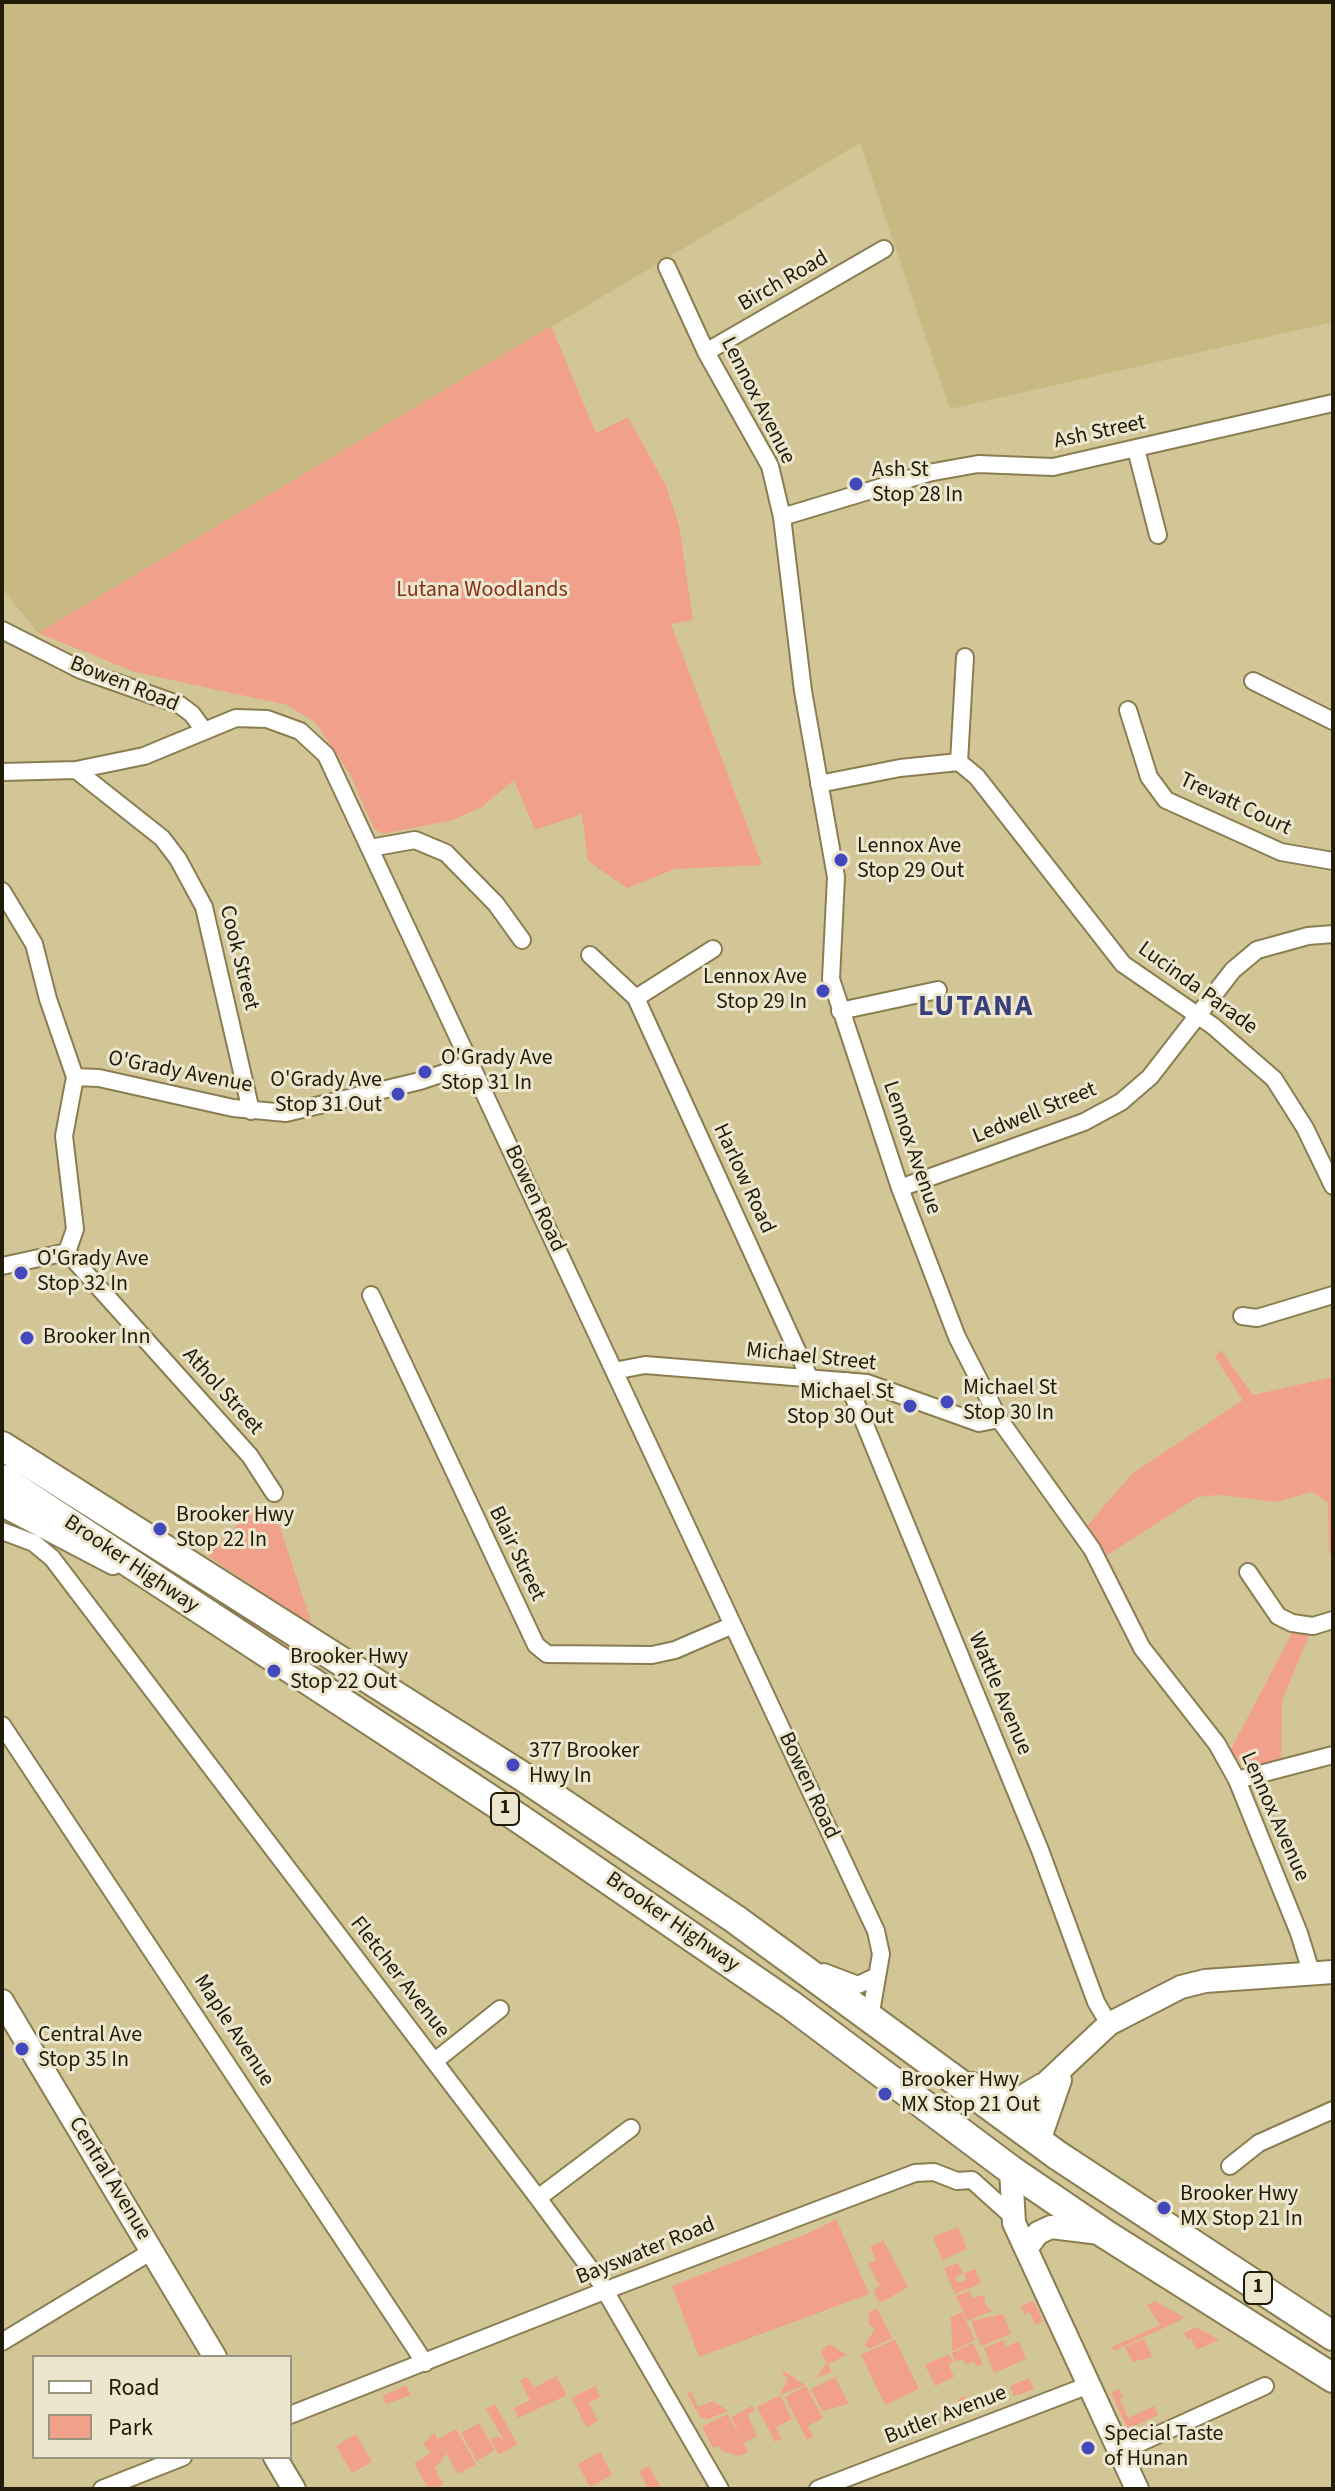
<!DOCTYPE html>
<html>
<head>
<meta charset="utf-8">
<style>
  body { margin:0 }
  #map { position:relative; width:1335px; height:2491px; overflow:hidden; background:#d2c696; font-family:"Source Sans 3",sans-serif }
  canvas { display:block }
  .frame { position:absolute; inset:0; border:4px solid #201c09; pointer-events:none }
  .legend { position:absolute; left:32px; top:2355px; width:260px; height:104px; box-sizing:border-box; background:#ece6ce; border:2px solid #9a957f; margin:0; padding:10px 14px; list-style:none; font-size:24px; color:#201c09 }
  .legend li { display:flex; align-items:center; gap:16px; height:40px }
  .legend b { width:40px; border:2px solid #9a957f }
</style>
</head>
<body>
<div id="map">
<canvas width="1335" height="2491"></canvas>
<div class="frame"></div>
<ul class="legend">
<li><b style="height:10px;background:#fff"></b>Road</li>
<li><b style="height:22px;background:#f1a08b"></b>Park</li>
</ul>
</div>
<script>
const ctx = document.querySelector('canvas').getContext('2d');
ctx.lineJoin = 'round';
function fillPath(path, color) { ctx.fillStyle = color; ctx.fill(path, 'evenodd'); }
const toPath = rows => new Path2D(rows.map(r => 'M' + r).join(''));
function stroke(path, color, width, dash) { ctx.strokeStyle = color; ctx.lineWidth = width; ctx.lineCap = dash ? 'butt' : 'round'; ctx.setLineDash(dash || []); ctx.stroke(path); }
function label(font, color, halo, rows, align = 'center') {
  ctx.font = font + ' "Source Sans 3",sans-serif'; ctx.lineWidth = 6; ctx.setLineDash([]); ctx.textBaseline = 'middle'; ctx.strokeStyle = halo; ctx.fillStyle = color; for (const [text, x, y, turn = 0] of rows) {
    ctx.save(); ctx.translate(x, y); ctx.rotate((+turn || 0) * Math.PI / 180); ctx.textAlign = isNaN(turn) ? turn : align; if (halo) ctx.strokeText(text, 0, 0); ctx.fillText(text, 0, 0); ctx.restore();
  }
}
fillPath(toPath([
  [2,2,1333,2,1333,322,950,409,860,143,38,633,2,588]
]), '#c8b982');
fillPath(toPath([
  [551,326,596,433,628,417,666,486,679,525,693,620,671,624,762,865,675,869,627,888,588,861,582,814,535,830,514,780,482,807,453,820,383,834,374,829,350,774,315,722,287,705,135,672,38,633],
  [1221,1350,1253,1395,1333,1377,1333,1563,1329,1551,1328,1503,1312,1492,1276,1502,1218,1495,1198,1497,1104,1557,1086,1527,1133,1473,1243,1400,1215,1357],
  [253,1508,276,1515,312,1625,208,1556],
  [1293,1631,1309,1635,1282,1701,1281,1760,1253,1765,1240,1762,1230,1751],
  [836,2219,869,2294,699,2357,672,2286,809,2233],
  [958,2227,967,2249,942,2260,933,2237],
  [883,2240,908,2287,880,2303,873,2290,880,2286,868,2264,876,2260,870,2247],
  [958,2263,963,2273,955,2277,957,2283,966,2280,964,2273,975,2269,981,2283,955,2294,944,2268],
  [969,2291,972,2298,985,2295,985,2304,992,2311,967,2321,956,2296],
  [1034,2301,1043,2321,1035,2325,1030,2312,1024,2314,1021,2306],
  [1155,2301,1185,2318,1114,2351,1112,2347,1160,2325,1147,2305],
  [877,2308,892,2338,870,2349,864,2345,875,2329,869,2325,869,2312],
  [962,2312,975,2340,952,2351,951,2317],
  [1003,2314,1011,2334,981,2346,971,2321],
  [1196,2327,1219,2340,1196,2350,1191,2338,1187,2340,1184,2333],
  [895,2339,919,2389,885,2405,861,2355],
  [1144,2339,1152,2357,1132,2362,1125,2347],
  [1003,2340,1006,2347,1019,2341,1026,2359,994,2373,984,2348],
  [973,2343,983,2364,977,2367,974,2361,966,2365,962,2359,955,2362,952,2353],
  [827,2345,832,2345,847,2355,828,2364,831,2372,816,2378,827,2362,821,2353],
  [949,2354,953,2362,949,2365,954,2377,935,2386,925,2365],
  [784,2371,805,2385,780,2395,792,2419,776,2427,781,2439,775,2442,757,2407,779,2396,788,2378,782,2374],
  [556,2376,567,2395,518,2418,514,2408,530,2400,520,2381,527,2377,534,2388],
  [835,2377,849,2404,822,2411,811,2389],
  [1029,2378,1034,2389,1014,2396,1010,2386],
  [406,2385,411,2395,386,2404,382,2396],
  [595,2386,600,2397,589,2403,598,2421,586,2427,572,2398],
  [806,2386,823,2418,808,2426,813,2437,807,2440,785,2397],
  [1119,2389,1123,2396,1120,2399,1128,2418,1154,2406,1158,2415,1128,2429,1111,2393],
  [692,2392,698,2407,713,2401,728,2411,708,2419,700,2417,687,2393],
  [965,2396,972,2411,952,2419,948,2410,959,2406,957,2400],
  [495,2404,517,2444,499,2455,491,2440,497,2436,504,2441,486,2409],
  [752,2406,755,2410,749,2413,749,2419,757,2436,743,2443,748,2452,739,2456,722,2451,719,2446,713,2448,702,2427,727,2414,742,2440,731,2417],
  [479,2423,495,2450,477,2461,461,2433],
  [456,2429,476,2464,458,2474,438,2439],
  [434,2433,446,2454,435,2468,443,2485,428,2489,414,2463,431,2453,423,2444],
  [356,2434,372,2462,352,2473,336,2446],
  [600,2452,612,2475,590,2487,578,2464],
  [649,2466,662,2489,648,2489,639,2472]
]), '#f1a08b');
const street = toPath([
  [667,267,706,352,770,466,782,517,803,691,836,877,831,979,900,1188,957,1337,999,1419,1092,1549,1142,1648,1217,1744,1237,1780,1299,1933,1312,1975],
  [706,352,884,249],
  [1136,449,1158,535],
  [782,517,928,473,978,464,1053,467,1333,403],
  [2,630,81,670,180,705,192,714,203,729],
  [1253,681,1333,721],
  [1128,710,1149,777,1166,800,1281,852,1333,861],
  [959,762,965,657],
  [76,770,162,838,178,859,204,907,251,1111],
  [2,772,76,770,144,756,236,718,267,719,300,731,326,755,876,1931,881,1954,870,2018],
  [819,784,900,768,959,762,977,777,1123,964,1213,1026,1274,1079,1305,1128,1333,1186],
  [370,848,415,840,446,853,496,904,522,940],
  [2,891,34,944,48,999,75,1077],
  [590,955,636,998,810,1379],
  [636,998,713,949],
  [840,1011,938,990],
  [900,1188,1084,1122,1121,1102,1150,1077,1233,970,1257,950,1308,936,1333,934],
  [67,1252,250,1456,274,1493],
  [2,1266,67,1252,75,1229,64,1136,75,1077,99,1078,233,1108,286,1113,420,1081,468,1065],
  [371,1295,536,1645,547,1654,652,1655,675,1650,733,1625],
  [1242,1316,1257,1318,1333,1295],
  [614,1371,645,1365,867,1383,979,1423,999,1419],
  [847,1381,1040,1850,1096,2002,1109,2024],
  [2,1531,34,1543,52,1558,538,2198,600,2282,720,2489],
  [1248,1572,1278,1616,1292,1623,1313,1626,1333,1620],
  [2,1725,425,2363],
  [1237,1780,1333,1755],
  [824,1972,858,1985,877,1976],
  [435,2061,500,2009],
  [1230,2166,1259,2143,1333,2110],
  [538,2198,631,2128],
  [2,2342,152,2251],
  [290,2415,604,2291,915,2173,934,2172,957,2181,972,2180,1012,2216],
  [1120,2452,1265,2386],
  [102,2489,183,2457],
  [818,2489,1089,2385]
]);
const secondary = toPath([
  [2,1505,113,1563],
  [2,2001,215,2357],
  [972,2084,1019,2099,1042,2085],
  [1024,2130,1045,2084,1109,2024,1181,1987,1205,1981,1333,1972],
  [1039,2141,1060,2080],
  [1011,2170,1014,2223,1137,2489],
  [1029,2245,1038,2233,1051,2227,1100,2233],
  [275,2457,294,2489]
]);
const highway = toPath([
  [2,1446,525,1778,735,1919,1057,2155,1333,2336],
  [2,1479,520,1819,791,2005,1011,2170,1105,2234,1333,2378]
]);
stroke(street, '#8a7e51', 20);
stroke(secondary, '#8a7e51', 26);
stroke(highway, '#8a7e51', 32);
stroke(street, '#fff', 16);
stroke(secondary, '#fff', 22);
stroke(highway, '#fff', 28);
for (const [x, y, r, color] of [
  [856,484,8,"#4348bd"],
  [841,860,8,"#4348bd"],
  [823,991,8,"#4348bd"],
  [425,1072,8,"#4348bd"],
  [398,1094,8,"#4348bd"],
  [21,1273,8,"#4348bd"],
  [27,1338,8,"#4348bd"],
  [947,1402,8,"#4348bd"],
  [910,1406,8,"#4348bd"],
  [160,1529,8,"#4348bd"],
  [274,1671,8,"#4348bd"],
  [513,1765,8,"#4348bd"],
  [22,2049,8,"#4348bd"],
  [885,2094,8,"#4348bd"],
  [1164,2208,8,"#4348bd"],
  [1088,2448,8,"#4348bd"]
]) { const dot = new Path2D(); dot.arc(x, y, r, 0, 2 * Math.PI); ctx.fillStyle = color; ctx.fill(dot); stroke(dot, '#ece6ce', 3); }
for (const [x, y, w] of [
  [505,1809,28],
  [1258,2288,28]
]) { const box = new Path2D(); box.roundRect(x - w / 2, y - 16, w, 32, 6); ctx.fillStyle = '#ece6ce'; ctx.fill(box); stroke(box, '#201c09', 2); }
label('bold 20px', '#201c09', null, [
  ["1",505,1809],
  ["1",1258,2288]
]);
label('22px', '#201c09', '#ece6ce', [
  ["Birch Road",784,282,-30],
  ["Lennox Avenue",757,401,63],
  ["Ash Street",1100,433,-12],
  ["Bowen Road",124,685,22],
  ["Trevatt Court",1235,805,25],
  ["Cook Street",238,958,76],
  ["Lucinda Parade",1197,989,36],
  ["O'Grady Avenue",180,1073,11],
  ["Ledwell Street",1035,1114,-22],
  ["Lennox Avenue",911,1148,71],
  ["Harlow Road",743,1179,65],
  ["Bowen Road",534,1199,65],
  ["Michael Street",811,1358,6],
  ["Athol Street",222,1392,48],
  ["Blair Street",516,1554,64],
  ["Brooker Highway",131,1565,34],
  ["Wattle Avenue",999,1694,67],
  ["Bowen Road",808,1786,65],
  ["Lennox Avenue",1274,1817,66],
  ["Brooker Highway",672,1923,35],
  ["Fletcher Avenue",399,1978,52],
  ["Maple Avenue",233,2031,57],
  ["Central Avenue",109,2179,59],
  ["Bayswater Road",646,2252,-22],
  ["Butler Avenue",946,2416,-21]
]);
label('22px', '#201c09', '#ece6ce', [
  ["Ash St",872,471],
  ["Stop 28 In",872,496],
  ["Lennox Ave",857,847],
  ["Stop 29 Out",857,872],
  ["Lennox Ave",807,978,"right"],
  ["Stop 29 In",807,1003,"right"],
  ["O'Grady Ave",441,1059],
  ["Stop 31 In",441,1084],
  ["O'Grady Ave",382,1081,"right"],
  ["Stop 31 Out",382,1106,"right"],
  ["O'Grady Ave",37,1260],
  ["Stop 32 In",37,1285],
  ["Brooker Inn",43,1338],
  ["Michael St",963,1389],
  ["Stop 30 In",963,1414],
  ["Michael St",894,1393,"right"],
  ["Stop 30 Out",894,1418,"right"],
  ["Brooker Hwy",176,1516],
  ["Stop 22 In",176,1541],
  ["Brooker Hwy",290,1658],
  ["Stop 22 Out",290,1683],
  ["377 Brooker",529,1752],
  ["Hwy In",529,1777],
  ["Central Ave",38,2036],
  ["Stop 35 In",38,2061],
  ["Brooker Hwy",901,2081],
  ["MX Stop 21 Out",901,2106],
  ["Brooker Hwy",1180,2195],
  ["MX Stop 21 In",1180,2220],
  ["Special Taste",1104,2435],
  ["of Hunan",1104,2460]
], 'left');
label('22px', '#862f19', '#ece6ce', [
  ["Lutana Woodlands",482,591]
]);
ctx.letterSpacing = '2px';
label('bold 30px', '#383f7b', '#ece6ce', [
  ["LUTANA",976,1008]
]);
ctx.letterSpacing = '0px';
</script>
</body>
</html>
